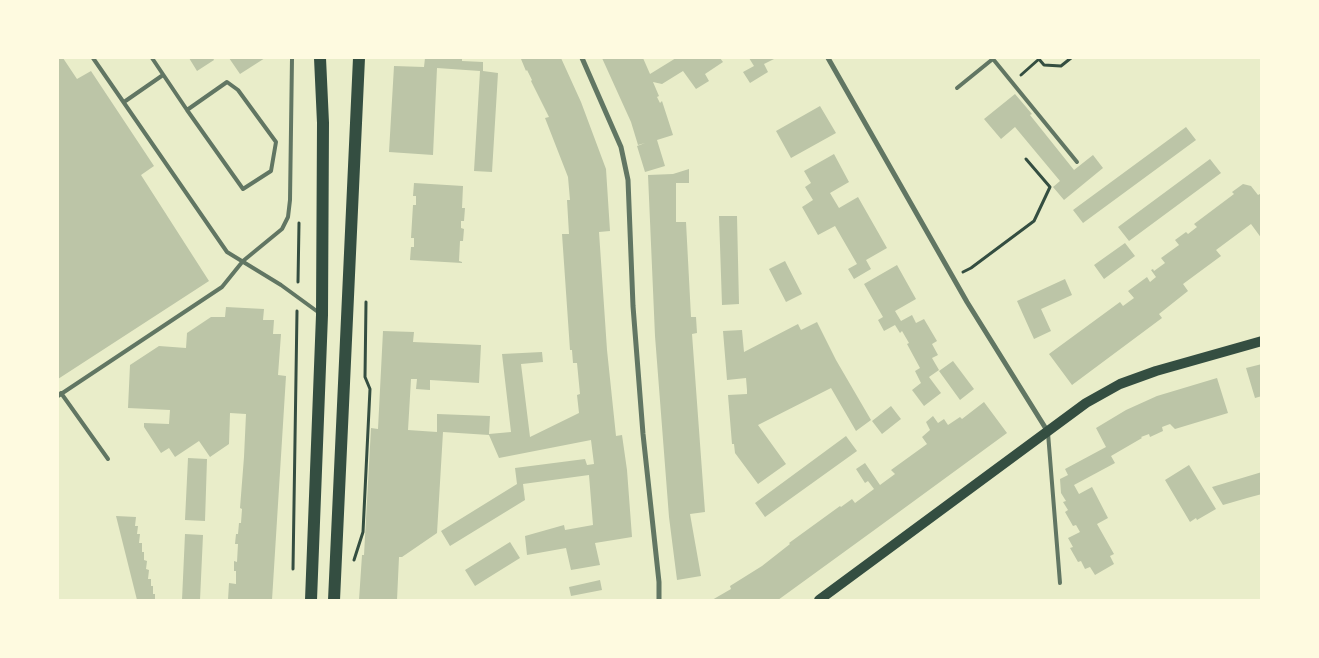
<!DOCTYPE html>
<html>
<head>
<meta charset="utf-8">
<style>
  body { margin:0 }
  #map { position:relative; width:1319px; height:658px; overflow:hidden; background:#e9edc9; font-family:Roboto,sans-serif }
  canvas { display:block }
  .frame { position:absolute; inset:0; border:59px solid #fefae0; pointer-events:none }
</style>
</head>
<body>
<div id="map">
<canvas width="1319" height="658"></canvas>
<div class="frame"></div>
</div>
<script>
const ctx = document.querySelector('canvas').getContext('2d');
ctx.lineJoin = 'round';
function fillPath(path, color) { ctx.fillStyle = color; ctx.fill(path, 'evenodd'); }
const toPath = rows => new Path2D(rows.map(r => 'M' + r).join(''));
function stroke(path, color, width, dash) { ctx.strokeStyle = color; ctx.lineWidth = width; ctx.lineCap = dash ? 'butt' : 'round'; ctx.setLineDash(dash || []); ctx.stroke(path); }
fillPath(toPath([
  [58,58,63,58,77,79,91,71,154,166,141,175,209,281,58,379],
  [189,58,213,58,214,60,197,71],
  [229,58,265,58,240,74],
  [425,58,462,58,462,61,483,62,483,71,498,73,492,172,474,171,480,71,437,68,433,155,389,152,394,66,424,67],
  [525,58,561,58,581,102,606,169,610,231,599,232,607,350,616,436,622,435,627,470,632,537,595,543,600,565,571,570,566,548,527,555,525,536,564,525,565,530,593,525,589,475,523,484,525,500,450,546,441,531,517,484,515,468,585,459,587,465,594,464,591,440,499,458,489,435,443,432,437,533,402,557,399,557,397,600,359,600,362,555,364,555,371,428,378,429,383,331,414,332,413,342,481,345,479,383,430,380,430,390,416,389,417,379,411,379,408,430,437,432,437,414,490,416,489,434,511,432,502,354,542,352,543,362,521,364,530,437,579,413,577,395,580,394,577,363,573,363,572,350,570,350,562,234,569,234,567,200,570,200,568,177,545,118,549,117,531,81,532,80,527,70,526,71,521,59],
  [602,58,643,58,650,74,676,58,720,58,723,62,705,74,709,81,696,89,683,71,662,84,653,82,659,96,657,97,660,103,662,101,673,135,657,140,665,166,645,172,637,146,645,143,638,145,631,122],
  [749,58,776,58,764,64,768,72,750,83,743,72,754,66],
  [1015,94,1032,114,1030,115,1074,170,1093,155,1103,168,1064,200,1053,187,1060,181,1015,127,1001,139,984,119],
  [820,106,836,133,791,158,776,131],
  [1186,127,1196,140,1083,223,1073,210],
  [834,154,849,182,830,193,839,208,858,197,887,248,866,260,871,269,854,279,848,269,857,264,835,226,818,235,802,207,813,200,805,187,811,183,804,171],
  [1210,159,1221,173,1129,241,1118,227],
  [689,169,689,183,676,183,676,222,686,222,691,317,696,317,697,333,692,334,705,512,690,514,701,576,677,580,669,517,655,336,648,175,673,174],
  [414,183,463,186,462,208,465,208,464,221,461,221,461,228,464,229,463,241,460,241,459,261,462,262,462,263,410,260,411,247,414,247,414,238,411,238,413,205,416,205,416,196,413,196],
  [1243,184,1251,186,1258,195,1262,193,1262,239,1251,224,1216,250,1221,256,1183,284,1188,291,1159,314,1162,318,1072,385,1049,354,1120,302,1123,306,1134,298,1128,291,1147,277,1150,282,1156,277,1151,270,1153,269,1154,271,1165,263,1161,258,1179,245,1175,240,1186,232,1188,234,1197,227,1194,224,1234,194,1232,192],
  [719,216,737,216,739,304,722,305],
  [1125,243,1135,256,1104,279,1094,265],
  [785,261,802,294,786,302,769,269],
  [897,265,916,299,895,311,901,321,912,315,916,323,924,319,937,341,932,344,938,355,932,358,939,370,929,377,941,393,924,406,912,390,921,383,915,371,920,368,907,344,909,343,902,331,900,333,895,325,884,331,878,320,883,317,864,284],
  [1065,279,1072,295,1041,309,1051,331,1034,339,1017,301],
  [226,307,264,309,263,320,274,320,273,334,281,334,278,375,286,376,272,600,228,600,229,583,236,584,236,571,234,571,234,561,237,562,238,544,235,544,236,534,238,534,239,523,241,523,242,509,240,508,244,457,246,414,230,413,229,444,210,457,199,441,175,457,169,448,161,453,144,427,144,423,169,424,170,410,128,408,130,365,159,346,186,348,187,333,211,317,225,317],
  [817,322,836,360,871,420,856,431,831,388,758,425,786,464,758,484,735,453,734,444,732,444,728,395,747,394,747,390,746,378,727,380,723,331,742,330,744,352,798,324,801,330],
  [953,361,974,389,960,400,939,371],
  [1262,364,1262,396,1255,398,1246,368],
  [1217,378,1228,413,1175,429,1170,424,1162,427,1163,431,1150,437,1149,434,1141,437,1142,438,1111,456,1115,463,1074,485,1079,494,1092,487,1108,518,1097,524,1114,554,1110,556,1114,564,1095,575,1090,567,1085,569,1081,561,1078,562,1070,548,1073,547,1068,538,1080,532,1076,525,1073,526,1065,512,1068,510,1063,502,1066,501,1061,493,1060,479,1068,475,1065,469,1106,447,1096,428,1126,410,1157,396],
  [984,402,1007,433,873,531,778,600,712,600,731,589,730,586,762,566,790,544,789,543,840,506,841,507,852,499,855,503,874,489,868,481,865,483,856,469,865,463,880,485,895,474,891,470,927,444,922,437,930,430,926,422,933,416,938,423,944,419,948,425,960,417,962,419],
  [891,406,901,419,882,434,872,421],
  [846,436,857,451,765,517,755,503],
  [188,458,207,459,205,521,185,520],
  [1189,465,1216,509,1197,520,1196,518,1190,522,1165,480],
  [1262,472,1262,494,1247,498,1223,505,1212,487],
  [116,516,136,517,135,526,138,526,137,534,140,534,139,543,142,543,142,552,144,552,144,560,147,561,146,569,149,570,148,579,151,579,151,586,153,586,153,594,155,594,155,600,137,600],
  [185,534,203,535,200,600,182,600],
  [510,542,520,558,475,586,465,570],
  [600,580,602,590,571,596,569,587]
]), '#bcc5a7');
stroke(toPath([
  [1038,58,1044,65,1061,66,1071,58],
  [1021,75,1039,59],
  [963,272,971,268,1034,221,1050,187,1026,159],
  [298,282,299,223],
  [354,560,363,532,370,389,365,377,366,302],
  [293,569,297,311]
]), '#344e41', 3);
stroke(toPath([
  [93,58,227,252,281,285,318,312],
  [152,58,187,110,227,82,238,90,276,142,271,171,243,189,187,110],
  [993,59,1077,162],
  [957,88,994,58],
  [124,102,163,75],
  [61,393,108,459],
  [58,396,222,287,243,261,282,229,288,217,290,200,292,58],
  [1048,433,1060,583]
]), '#617663', 4);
stroke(toPath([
  [582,58,621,147,628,180,633,306,643,434,659,582,659,600],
  [828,58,967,302,1048,432]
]), '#617663', 5);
stroke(toPath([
  [819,600,1086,403,1120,384,1156,371,1262,341]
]), '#344e41', 10);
stroke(toPath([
  [311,600,322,315,323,123,320,58],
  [334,600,359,58]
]), '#344e41', 12);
</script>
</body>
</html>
